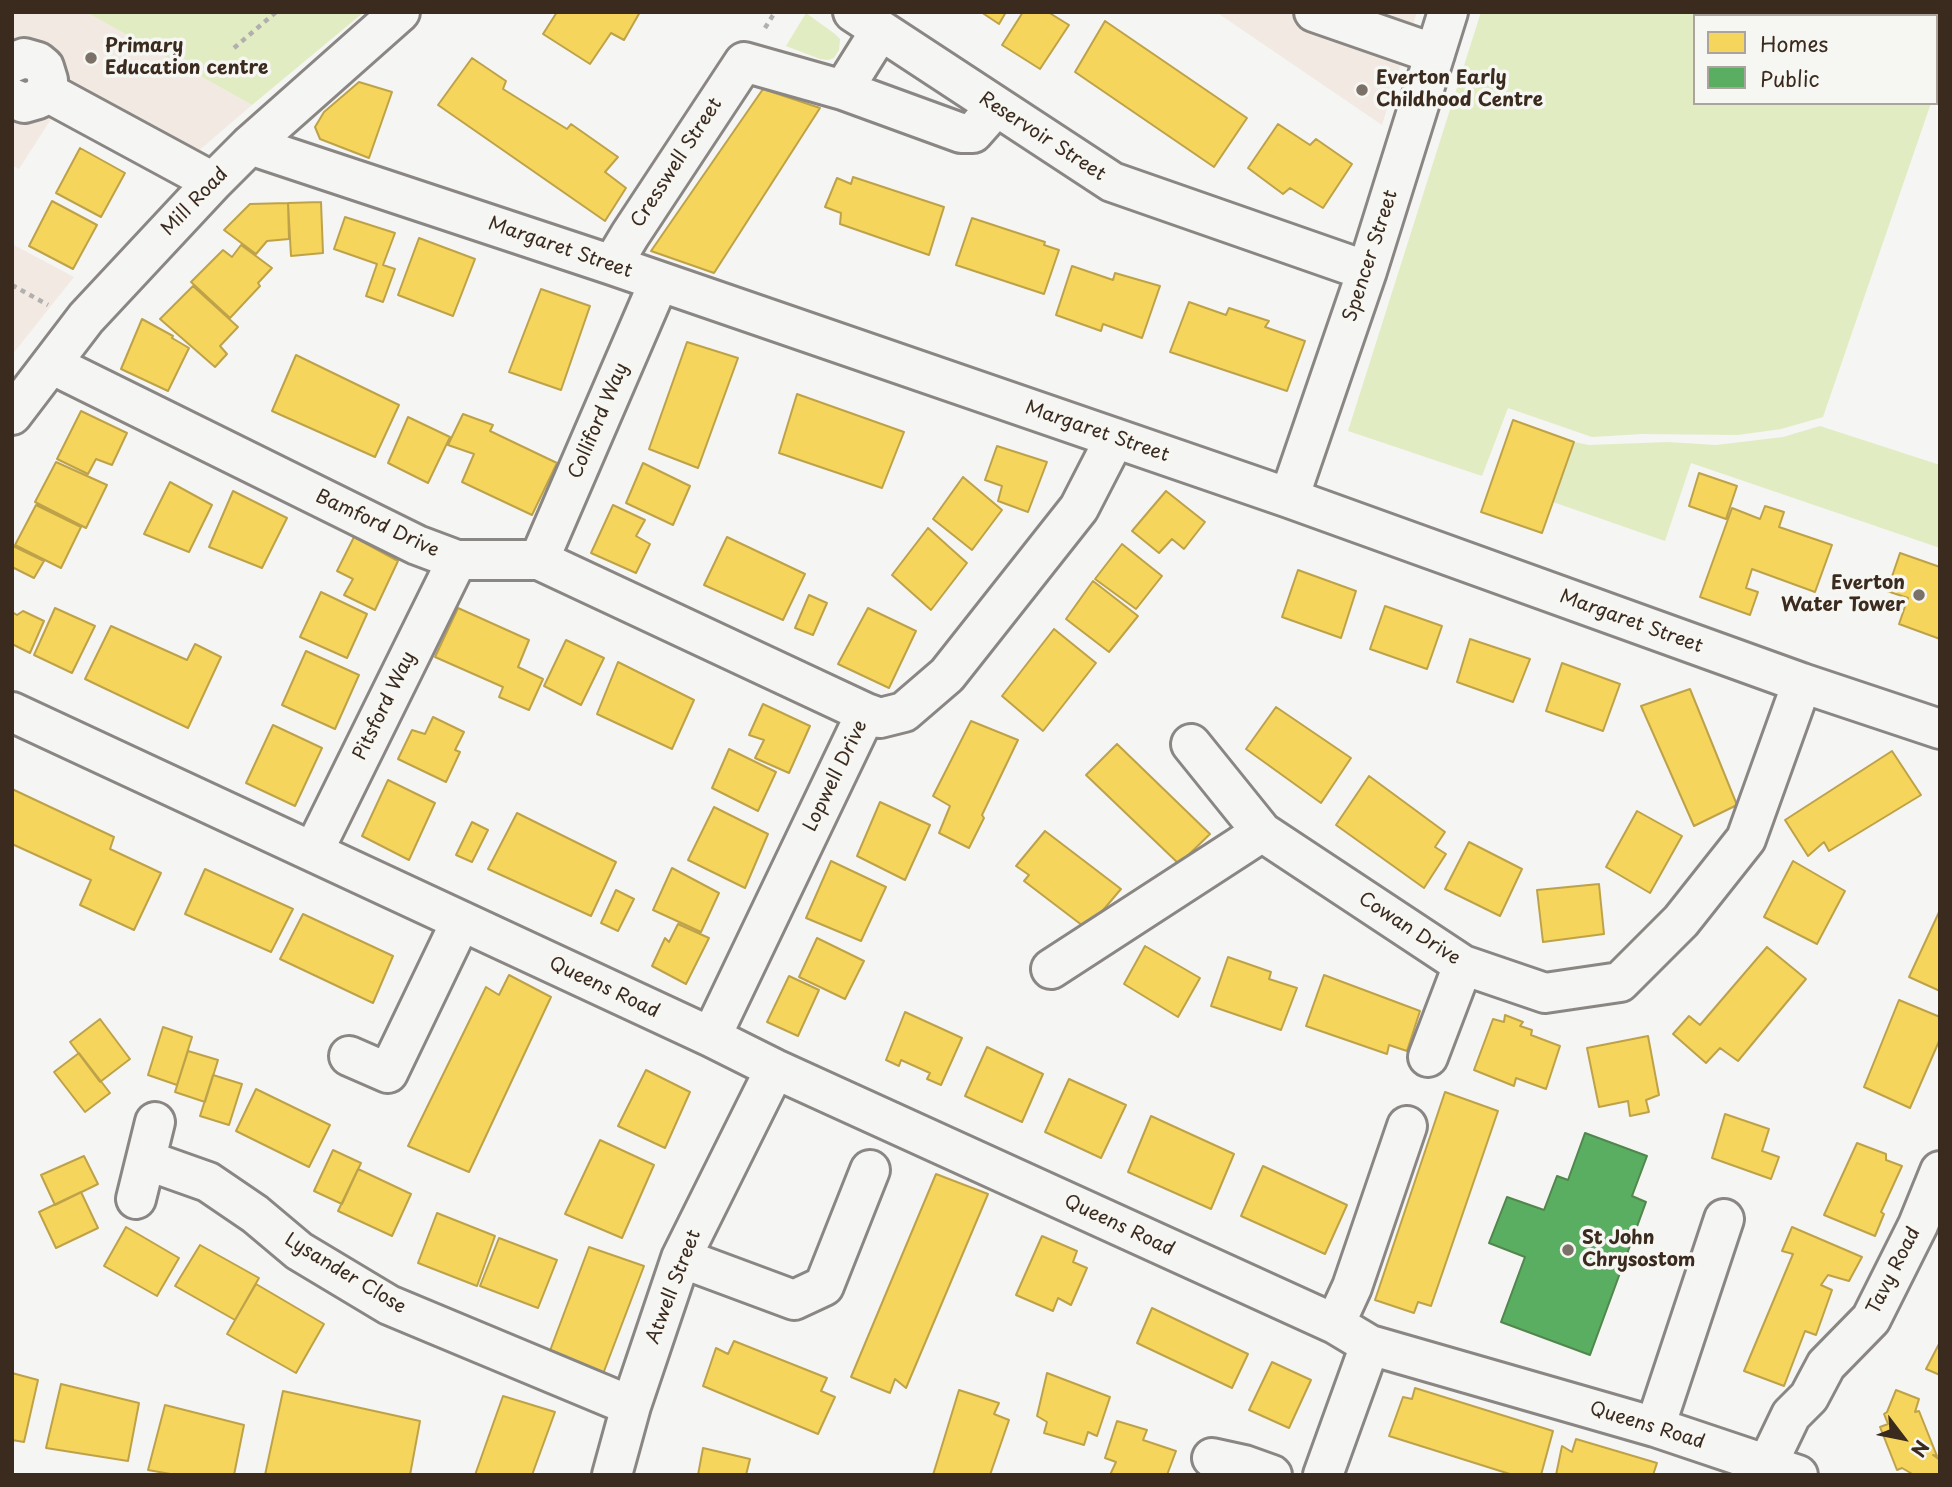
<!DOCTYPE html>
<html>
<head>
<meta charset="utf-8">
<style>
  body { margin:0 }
  #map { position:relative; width:1952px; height:1487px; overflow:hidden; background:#f5f5f3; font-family:"Playpen Sans",sans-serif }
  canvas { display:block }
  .frame { position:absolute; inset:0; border:14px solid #3b2a1e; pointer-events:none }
  .legend { position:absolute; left:1693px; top:14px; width:245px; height:91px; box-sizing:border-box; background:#f6f6f2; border:2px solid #aba49d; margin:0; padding:9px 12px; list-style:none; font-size:21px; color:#3b2a1e }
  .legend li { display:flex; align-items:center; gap:14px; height:35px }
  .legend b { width:35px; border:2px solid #aba49d }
  .north { position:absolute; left:1868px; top:1403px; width:70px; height:70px; -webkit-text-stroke:5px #f6f6f2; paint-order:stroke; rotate:122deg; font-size:19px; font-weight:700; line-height:28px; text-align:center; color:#3b2a1e }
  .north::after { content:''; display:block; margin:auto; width:24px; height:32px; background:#3b2a1e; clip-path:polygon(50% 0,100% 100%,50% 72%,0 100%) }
</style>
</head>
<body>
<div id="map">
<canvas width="1952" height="1487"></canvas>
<div class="frame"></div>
<ul class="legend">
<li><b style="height:19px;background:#f6d55c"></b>Homes</li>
<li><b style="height:19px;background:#5aae61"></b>Public</li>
</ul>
<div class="north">N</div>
</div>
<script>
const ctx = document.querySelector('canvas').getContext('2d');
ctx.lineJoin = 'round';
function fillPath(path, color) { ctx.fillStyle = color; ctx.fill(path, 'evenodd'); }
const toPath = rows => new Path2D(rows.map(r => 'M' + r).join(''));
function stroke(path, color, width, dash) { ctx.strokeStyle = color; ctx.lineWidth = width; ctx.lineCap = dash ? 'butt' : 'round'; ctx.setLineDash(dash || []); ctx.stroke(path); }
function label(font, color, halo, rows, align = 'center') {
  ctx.font = font + ' "Playpen Sans",sans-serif'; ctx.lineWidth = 7; ctx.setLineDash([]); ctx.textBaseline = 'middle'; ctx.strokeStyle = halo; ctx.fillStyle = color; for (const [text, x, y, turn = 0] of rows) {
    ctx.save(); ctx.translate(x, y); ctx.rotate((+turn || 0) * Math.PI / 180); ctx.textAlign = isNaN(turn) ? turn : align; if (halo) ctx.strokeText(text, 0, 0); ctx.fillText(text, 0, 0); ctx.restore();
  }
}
fillPath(toPath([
  [12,12,86,12,252,105,167,178,53,116,19,169,12,165],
  [1216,12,1417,12,1382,125],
  [12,244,74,277,12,355]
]), '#f2e9e2');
fillPath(toPath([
  [86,12,364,12,252,105],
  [1481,12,1940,12,1940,89,1936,88,1936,16,1695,16,1695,103,1931,103,1823,417,1781,429,1738,435,1642,434,1592,437,1508,408,1482,476,1348,431],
  [806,13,835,34,840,39,839,50,834,58,828,60,820,59,786,46],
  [1820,426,1940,465,1940,548,1691,463,1665,541,1553,502,1574,442,1589,445,1668,442,1716,445,1783,437]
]), '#e1ecc2');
const homes = toPath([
  [557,12,640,12,624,40,611,33,590,64,543,34,557,12],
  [981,12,1006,12,999,24,981,12],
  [1023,12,1048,12,1069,25,1040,69,1002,45,1023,12],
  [1105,21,1247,118,1214,167,1075,72,1105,21],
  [472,58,506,81,503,89,567,129,571,124,618,157,605,172,626,188,605,221,438,105,472,58],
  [359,82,392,92,369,158,320,139,315,127,324,112,359,82],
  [763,89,820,108,714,273,651,251,763,89],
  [1278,124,1310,145,1316,139,1352,164,1323,208,1290,188,1283,194,1248,168,1278,124],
  [80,148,125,173,101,217,56,193,80,148],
  [853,177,944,207,929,255,840,224,841,213,825,207,837,178,851,184,853,177],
  [52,201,97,225,73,269,29,246,52,201],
  [321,202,323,253,291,256,288,203,321,202],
  [288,203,289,239,267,241,256,254,224,230,250,204,288,203],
  [345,217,395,233,383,265,395,269,383,302,366,296,377,264,334,249,345,217],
  [972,218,1045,242,1044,245,1059,250,1044,294,956,265,972,218],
  [419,238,475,259,453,316,398,295,419,238],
  [241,245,272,268,258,283,260,286,230,318,191,282,223,250,232,257,241,245],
  [1072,266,1113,280,1115,273,1160,286,1142,338,1103,324,1101,331,1056,315,1072,266],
  [193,286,238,327,220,346,227,354,215,367,160,319,193,286],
  [541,289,590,306,561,390,509,372,541,289],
  [1189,302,1226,315,1229,308,1269,321,1265,327,1305,341,1287,391,1170,352,1189,302],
  [142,319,173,336,172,338,189,348,168,391,121,369,142,319],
  [687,342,738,358,698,468,649,449,687,342],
  [296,355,399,405,375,457,272,411,296,355],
  [797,394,904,432,882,488,779,453,797,394],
  [81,411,127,433,112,465,96,459,88,474,57,459,81,411],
  [463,414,493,425,490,431,557,463,532,515,462,482,474,454,448,445,463,414],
  [408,417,450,437,428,483,388,463,408,417],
  [1513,420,1574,442,1542,533,1481,512,1513,420],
  [997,446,1047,462,1028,512,998,501,1002,486,985,480,997,446],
  [56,462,107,485,86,528,35,502,56,462],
  [643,463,690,486,673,525,626,503,643,463],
  [1699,473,1737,486,1726,519,1689,506,1699,473],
  [963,477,1002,510,972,550,933,519,963,477],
  [170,482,212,505,189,552,144,534,170,482],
  [233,491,287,518,262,568,209,547,233,491],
  [1166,491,1205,522,1184,549,1172,539,1159,553,1132,531,1166,491],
  [36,505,81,527,61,568,15,545,36,505],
  [613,505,645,520,636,536,650,544,636,573,591,553,613,505],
  [1765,506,1784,512,1779,527,1832,545,1815,592,1752,569,1746,588,1758,592,1750,615,1700,597,1732,508,1760,519,1765,506],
  [928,528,967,563,931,610,892,575,928,528],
  [354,537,398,561,375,610,344,595,353,579,337,571,354,537],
  [727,537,805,574,783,620,704,585,727,537],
  [1122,544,1162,576,1136,609,1095,579,1122,544],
  [13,546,44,561,34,578,12,567,13,546],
  [1900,553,1940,567,1940,639,1899,624,1908,598,1887,591,1900,553],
  [1298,570,1356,591,1341,638,1282,617,1298,570],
  [1093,581,1138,616,1109,652,1066,619,1093,581],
  [321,592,367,614,347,658,300,637,321,592],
  [809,595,827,603,813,635,795,628,809,595],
  [1385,606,1442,626,1427,669,1370,649,1385,606],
  [55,608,95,626,72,673,34,655,55,608],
  [458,608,529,640,518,667,543,679,529,710,499,697,503,687,435,657,458,608],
  [868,608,916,631,889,688,838,664,868,608],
  [23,611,44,621,30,653,12,644,12,612,17,615,23,611],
  [111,626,187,660,195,644,221,657,188,728,85,679,111,626],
  [1054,629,1096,663,1043,731,1002,696,1054,629],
  [1470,639,1530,659,1513,702,1457,682,1470,639],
  [566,640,604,658,581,705,544,686,566,640],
  [306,651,359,675,335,729,282,705,306,651],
  [618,662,694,700,672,749,597,714,618,662],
  [1562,663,1620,684,1603,731,1546,711,1562,663],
  [1690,689,1737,805,1694,826,1641,706,1690,689],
  [763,704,810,726,789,773,755,758,764,740,749,735,763,704],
  [1276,707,1351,758,1321,803,1246,749,1276,707],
  [433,717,464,732,455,750,460,752,446,782,398,759,412,730,425,734,433,717],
  [971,721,1018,740,982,815,984,818,969,848,939,833,950,806,933,796,971,721],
  [273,725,322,748,295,806,246,783,273,725],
  [1117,744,1210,834,1179,864,1086,775,1117,744],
  [729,749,776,772,758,811,712,788,729,749],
  [1892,751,1921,795,1829,851,1824,842,1808,856,1785,820,1892,751],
  [1369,776,1445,832,1435,847,1446,854,1424,888,1336,825,1369,776],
  [388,780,435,803,409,860,362,836,388,780],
  [12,789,114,837,110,849,161,873,134,930,80,905,91,880,12,844,12,789],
  [880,802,930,825,905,880,857,856,880,802],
  [714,807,768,834,745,888,688,860,714,807],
  [1637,811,1682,836,1650,893,1606,867,1637,811],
  [517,813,616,862,591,916,488,869,517,813],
  [472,822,488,830,472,862,456,855,472,822],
  [1045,831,1121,889,1087,929,1024,881,1029,875,1016,866,1045,831],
  [1469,842,1522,869,1500,916,1445,889,1469,842],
  [831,861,886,887,861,941,806,918,831,861],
  [1793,861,1845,891,1817,944,1764,917,1793,861],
  [672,868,719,893,701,932,653,910,672,868],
  [205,869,293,909,271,952,185,914,205,869],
  [1599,884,1604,934,1543,942,1537,890,1599,884],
  [616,890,634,899,618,931,601,923,616,890],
  [1940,910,1940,991,1909,977,1940,910],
  [303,914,393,956,373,1003,280,959,303,914],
  [678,924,709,938,686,984,652,966,665,938,669,942,678,924],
  [817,938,864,961,845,999,799,977,817,938],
  [1145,946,1200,978,1178,1017,1124,984,1145,946],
  [1767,947,1806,979,1738,1061,1720,1048,1706,1063,1673,1034,1689,1016,1700,1025,1767,947],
  [1228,957,1271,972,1269,979,1297,988,1281,1030,1211,1006,1228,957],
  [509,975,551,997,469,1172,408,1146,486,987,499,995,509,975],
  [1324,975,1420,1011,1407,1051,1389,1045,1387,1054,1306,1026,1324,975],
  [789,976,819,990,798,1036,767,1022,789,976],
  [1899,1000,1940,1017,1940,1039,1910,1108,1864,1087,1899,1000],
  [905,1012,962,1038,941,1085,927,1079,930,1073,901,1060,899,1066,886,1060,905,1012],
  [1505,1015,1523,1022,1520,1026,1532,1030,1531,1035,1560,1046,1546,1089,1516,1078,1514,1086,1474,1070,1493,1019,1504,1022,1505,1015],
  [100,1019,130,1059,100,1082,70,1042,100,1019],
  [163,1027,192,1037,177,1085,148,1075,163,1027],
  [1648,1036,1659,1095,1646,1100,1649,1112,1630,1116,1628,1101,1599,1107,1587,1048,1648,1036],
  [987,1047,1043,1074,1022,1122,965,1096,987,1047],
  [188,1051,218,1060,205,1102,175,1092,188,1051],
  [79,1053,110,1093,85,1112,54,1072,79,1053],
  [646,1070,690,1092,665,1148,618,1126,646,1070],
  [213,1075,242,1084,229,1125,200,1116,213,1075],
  [1069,1079,1126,1105,1101,1158,1045,1132,1069,1079],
  [256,1089,330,1125,309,1167,236,1131,256,1089],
  [1445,1092,1498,1111,1431,1306,1418,1302,1414,1313,1375,1300,1445,1092],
  [1725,1114,1769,1129,1762,1151,1779,1157,1771,1179,1712,1158,1725,1114],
  [1151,1116,1234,1154,1211,1209,1128,1172,1151,1116],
  [600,1140,654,1165,622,1238,565,1214,600,1140],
  [1857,1143,1886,1154,1886,1160,1902,1166,1881,1212,1884,1214,1875,1236,1824,1215,1857,1143],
  [333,1150,361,1163,342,1204,314,1191,333,1150],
  [84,1156,98,1184,55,1205,41,1175,84,1156],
  [1263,1166,1347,1205,1325,1254,1241,1216,1263,1166],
  [358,1169,411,1194,392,1236,338,1211,358,1169],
  [936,1174,988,1194,906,1388,895,1379,890,1393,851,1377,936,1174],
  [81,1192,98,1228,56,1248,39,1212,81,1192],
  [437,1213,495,1236,477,1286,418,1263,437,1213],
  [126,1227,179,1258,157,1296,104,1266,126,1227],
  [1792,1227,1862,1257,1849,1281,1828,1275,1821,1285,1832,1290,1816,1335,1805,1331,1784,1386,1744,1371,1793,1254,1782,1251,1792,1227],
  [1042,1236,1077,1251,1073,1262,1087,1268,1071,1305,1058,1298,1053,1311,1016,1295,1042,1236],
  [499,1238,557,1260,538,1308,480,1286,499,1238],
  [200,1245,259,1278,235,1320,175,1286,200,1245],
  [589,1247,644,1266,603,1374,548,1356,589,1247],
  [256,1284,324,1324,296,1373,227,1334,256,1284],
  [1152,1308,1248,1354,1232,1388,1137,1343,1152,1308],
  [734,1341,827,1378,821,1391,835,1397,818,1434,703,1386,716,1348,728,1354,734,1341],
  [1940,1342,1940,1375,1926,1369,1940,1342],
  [1272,1362,1311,1380,1289,1428,1249,1410,1272,1362],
  [12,1373,38,1380,24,1442,12,1440,12,1373],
  [1047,1373,1110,1397,1097,1436,1088,1432,1084,1445,1044,1433,1047,1422,1037,1416,1047,1373],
  [61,1384,139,1403,128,1461,46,1448,61,1384],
  [1415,1388,1553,1431,1541,1475,1513,1475,1389,1436,1403,1397,1412,1399,1415,1388],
  [959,1390,999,1403,994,1414,1009,1420,990,1475,933,1475,959,1390],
  [1896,1390,1919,1399,1915,1412,1919,1411,1937,1456,1933,1455,1940,1460,1940,1475,1914,1475,1902,1468,1897,1470,1880,1427,1888,1424,1884,1414,1887,1412,1896,1390],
  [283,1391,420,1421,410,1475,265,1475,283,1391],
  [503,1396,555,1412,532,1475,475,1475,503,1396],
  [165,1405,244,1425,234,1475,176,1475,148,1470,165,1405],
  [1117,1421,1147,1430,1143,1440,1176,1451,1167,1475,1110,1475,1116,1462,1105,1458,1117,1421],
  [1576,1439,1657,1463,1653,1475,1556,1475,1562,1446,1572,1452,1576,1439],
  [703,1448,750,1459,746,1475,698,1475,703,1448]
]);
fillPath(homes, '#f6d55c');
stroke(homes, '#bea249', 2);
const public = toPath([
  [1585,1133,1647,1156,1632,1196,1646,1202,1590,1355,1501,1322,1525,1257,1489,1243,1507,1197,1544,1210,1557,1176,1568,1180,1585,1133]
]);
fillPath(public, '#5aae61');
stroke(public, '#51864d', 2);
const minor = toPath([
  [853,12,1112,182,1367,271],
  [1314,12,1435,54],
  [12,63,24,58,38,62,44,67,48,80,45,91,38,99,24,103,12,98],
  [843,90,880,31],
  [45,91,213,182],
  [250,145,612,265,1289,498,1802,683,1940,729],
  [612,265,630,235,744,62,843,90,961,133,973,133,996,107],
  [51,364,417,545,457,560,539,560,866,713],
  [12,415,86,318,213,182,250,145,400,12],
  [1289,498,1367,271,1448,12],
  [539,560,659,282],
  [12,712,711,1037,775,1069,1335,1324,1370,1345,1655,1427,1798,1475],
  [1191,744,1262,832,1463,965,1545,993,1620,982,1681,921,1746,839,1802,683],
  [313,852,457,560],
  [1051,969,1262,832],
  [711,1037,866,713,880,718,904,712,947,675,1079,508,1115,438],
  [349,1056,388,1073,461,921],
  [1428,1057,1463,965],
  [146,1160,208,1182,255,1214,299,1251,389,1305,631,1406],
  [136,1199,155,1122],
  [681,1258,794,1300,824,1286,870,1170],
  [1335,1324,1352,1287,1407,1126],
  [1655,1427,1724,1219],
  [1212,1458,1244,1465,1272,1475],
  [1767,1465,1791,1415,1809,1397,1826,1365,1871,1319,1918,1225,1940,1171],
  [612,1475,631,1406,681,1258,775,1069],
  [1323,1475,1370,1345]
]);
stroke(minor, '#8a8683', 44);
stroke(toPath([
  [765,28,775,12],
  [234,48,276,12],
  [12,285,48,305]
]), '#b2b0ae', 4.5, [5, 5]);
stroke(minor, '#f5f5f3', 38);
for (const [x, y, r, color] of [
  [91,58,7,"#7c7169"],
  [1362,90,7,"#7c7169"],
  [1919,595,7,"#7c7169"],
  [1568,1250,7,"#7c7169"]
]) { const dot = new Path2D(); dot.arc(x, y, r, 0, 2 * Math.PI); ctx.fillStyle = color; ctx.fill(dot); stroke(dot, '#f6f6f2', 2.5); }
label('bold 19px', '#3b2a1e', '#f6f6f2', [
  ["Primary",105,47],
  ["Education centre",105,69],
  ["Everton Early",1376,79],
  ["Childhood Centre",1376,101],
  ["Everton",1905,584,"right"],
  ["Water Tower",1905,606,"right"],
  ["St John",1582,1239],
  ["Chrysostom",1582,1261]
], 'left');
label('19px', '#3b2a1e', '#f6f6f2', [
  ["Reservoir Street",1042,137,33],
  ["Cresswell Street",677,163,-57],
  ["Mill Road",195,202,-46],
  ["Margaret Street",560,248,19],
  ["Spencer Street",1371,256,-72],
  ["Colliford Way",599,421,-67],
  ["Margaret Street",1097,432,19],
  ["Bamford Drive",377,524,25],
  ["Margaret Street",1631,622,20],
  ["Pitsford Way",385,706,-64],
  ["Lopwell Drive",836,776,-64],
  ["Cowan Drive",1409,929,33],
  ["Queens Road",604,988,25],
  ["Queens Road",1119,1226,25],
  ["Tavy Road",1894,1271,-63],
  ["Lysander Close",345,1274,31],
  ["Atwell Street",674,1287,-69],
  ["Queens Road",1647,1426,17]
]);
</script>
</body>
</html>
